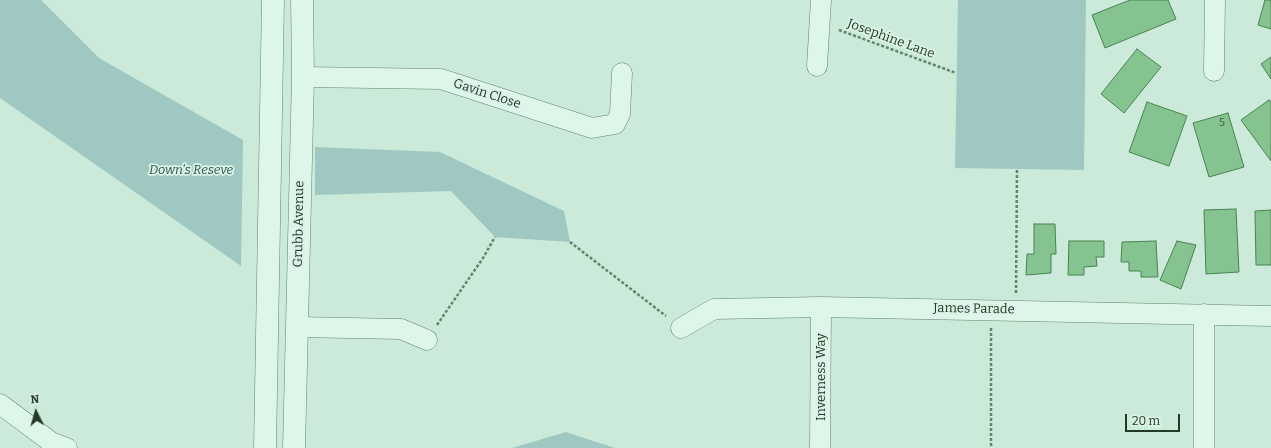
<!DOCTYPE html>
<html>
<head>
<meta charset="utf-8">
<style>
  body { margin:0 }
  #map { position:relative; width:1271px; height:448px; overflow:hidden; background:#cbead9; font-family:Bitter,serif }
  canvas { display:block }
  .north { position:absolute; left:16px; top:392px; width:40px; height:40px; -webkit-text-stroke:3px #daf3e5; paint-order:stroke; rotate:355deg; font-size:11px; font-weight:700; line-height:16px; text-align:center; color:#233828 }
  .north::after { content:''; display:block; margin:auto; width:14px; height:18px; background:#233828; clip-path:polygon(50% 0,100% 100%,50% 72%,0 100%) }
  .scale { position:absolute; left:1125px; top:414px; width:55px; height:18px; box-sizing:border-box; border:2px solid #233828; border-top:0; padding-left:5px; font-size:12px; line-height:14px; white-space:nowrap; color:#233828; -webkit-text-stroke:3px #daf3e5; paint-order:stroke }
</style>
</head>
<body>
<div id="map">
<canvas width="1271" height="448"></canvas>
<div class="north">N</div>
<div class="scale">20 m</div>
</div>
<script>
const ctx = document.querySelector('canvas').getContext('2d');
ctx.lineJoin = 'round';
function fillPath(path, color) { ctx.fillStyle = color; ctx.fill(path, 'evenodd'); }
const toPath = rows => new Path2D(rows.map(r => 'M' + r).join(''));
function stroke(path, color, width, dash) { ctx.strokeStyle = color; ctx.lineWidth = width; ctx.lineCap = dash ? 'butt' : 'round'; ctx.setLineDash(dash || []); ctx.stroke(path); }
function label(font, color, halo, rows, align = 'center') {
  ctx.font = font + ' Bitter,serif'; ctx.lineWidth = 3.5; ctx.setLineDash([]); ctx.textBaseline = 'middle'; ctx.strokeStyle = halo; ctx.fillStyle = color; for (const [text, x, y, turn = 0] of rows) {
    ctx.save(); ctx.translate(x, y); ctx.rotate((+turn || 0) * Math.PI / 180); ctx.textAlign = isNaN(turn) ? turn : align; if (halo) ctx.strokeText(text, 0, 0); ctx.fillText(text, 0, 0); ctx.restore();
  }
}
fillPath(toPath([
  [0,0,41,0,99,58,243,140,241,266,0,98],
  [958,0,1086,0,1084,170,955,168],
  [315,147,440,152,564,211,570,242,495,237,451,191,315,195],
  [566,432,615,448,512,448]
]), '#a0c8c2');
const building = toPath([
  [1130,0,1168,0,1176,19,1105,48,1092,15,1130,0],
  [1265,0,1271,0,1271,29,1258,25,1265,0],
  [1137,49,1161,67,1124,113,1101,94,1137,49],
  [1271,57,1271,79,1261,64,1271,57],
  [1269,100,1271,102,1271,161,1241,120,1269,100],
  [1147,102,1187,116,1169,166,1129,152,1147,102],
  [1228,113,1244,167,1209,177,1193,123,1228,113],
  [1236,209,1239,272,1206,274,1204,210,1236,209],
  [1271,210,1271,265,1256,265,1255,211,1271,210],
  [1034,224,1055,224,1056,254,1051,254,1051,273,1026,275,1027,254,1034,254,1034,224],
  [1069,241,1104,241,1104,257,1096,257,1097,266,1084,267,1084,275,1068,275,1069,241],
  [1156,241,1158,277,1141,277,1141,271,1129,271,1129,262,1121,262,1122,242,1156,241],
  [1177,241,1196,245,1181,289,1160,280,1177,241]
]);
fillPath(building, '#85c490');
stroke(building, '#498252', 1);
const minor = toPath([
  [817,66,821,0],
  [1214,71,1215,0],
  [303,77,441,79,592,128,615,124,620,114,622,73],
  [297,327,401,329,427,340],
  [681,328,714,309,821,307,1271,316],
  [0,404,51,442,67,448],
  [820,448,821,307],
  [1204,448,1204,314]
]);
const tertiary = toPath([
  [265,448,273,0],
  [294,448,303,77,302,0]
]);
stroke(minor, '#61856b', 21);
stroke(tertiary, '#61856b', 23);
stroke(toPath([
  [839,30,956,73],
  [570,242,666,316],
  [1016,293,1017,169],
  [437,325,483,258,495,237],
  [991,328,991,448]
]), '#61856b', 2.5, [3, 2]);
stroke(minor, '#def6e9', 20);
stroke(tertiary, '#def6e9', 22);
label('11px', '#3c5b42', null, [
  ["5",1222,123]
]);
label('13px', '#233828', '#daf3e5', [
  ["Josephine Lane",891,39,20],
  ["Gavin Close",487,94,18],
  ["Grubb Avenue",299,224,-89],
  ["James Parade",974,309,1],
  ["Inverness Way",821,377,-90]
]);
label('italic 13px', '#2c5252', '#daf3e5', [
  ["Down's Reseve",191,170]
]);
</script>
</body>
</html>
